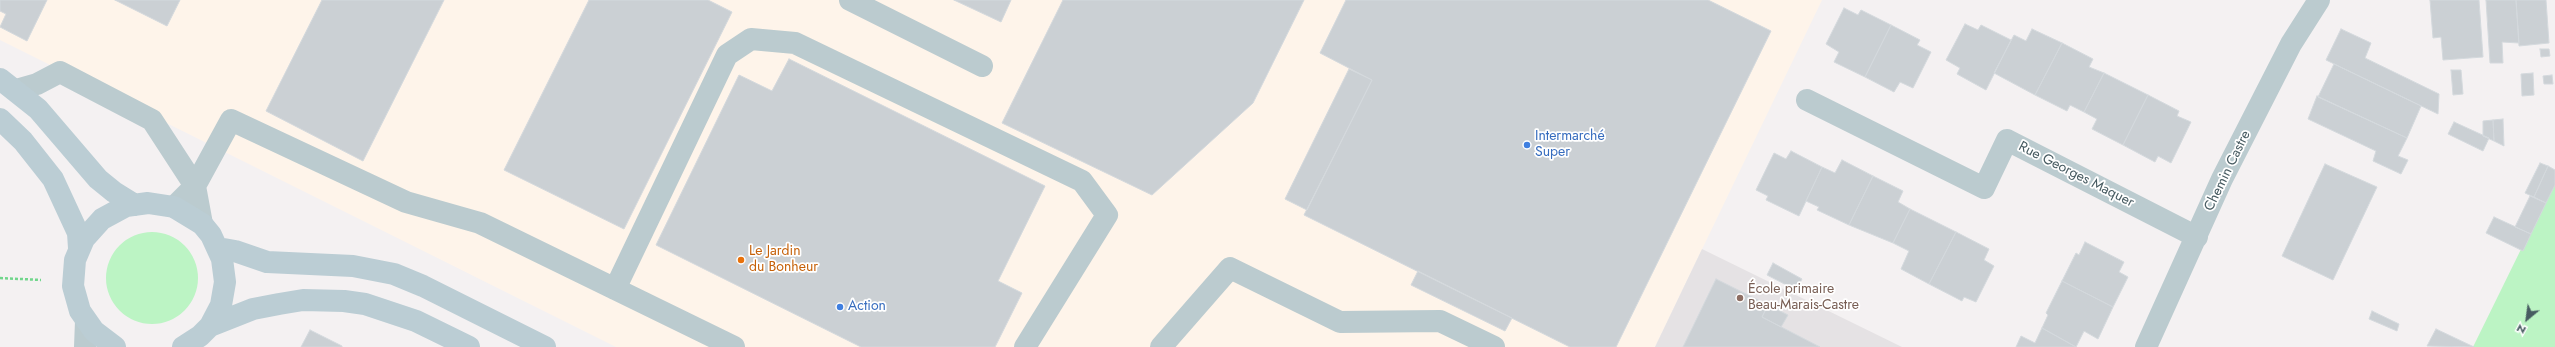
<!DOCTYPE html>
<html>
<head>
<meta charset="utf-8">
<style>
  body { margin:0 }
  #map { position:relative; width:2555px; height:347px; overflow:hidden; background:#f4f1f2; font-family:Jost,sans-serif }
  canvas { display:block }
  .north { position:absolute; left:2507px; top:299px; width:40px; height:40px; -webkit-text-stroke:3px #fff; paint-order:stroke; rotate:209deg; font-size:11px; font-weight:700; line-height:16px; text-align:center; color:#475b61 }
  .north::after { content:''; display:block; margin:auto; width:14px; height:18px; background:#475b61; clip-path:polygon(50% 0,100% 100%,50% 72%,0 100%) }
</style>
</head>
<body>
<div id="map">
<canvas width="2555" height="347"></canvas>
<div class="north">N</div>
</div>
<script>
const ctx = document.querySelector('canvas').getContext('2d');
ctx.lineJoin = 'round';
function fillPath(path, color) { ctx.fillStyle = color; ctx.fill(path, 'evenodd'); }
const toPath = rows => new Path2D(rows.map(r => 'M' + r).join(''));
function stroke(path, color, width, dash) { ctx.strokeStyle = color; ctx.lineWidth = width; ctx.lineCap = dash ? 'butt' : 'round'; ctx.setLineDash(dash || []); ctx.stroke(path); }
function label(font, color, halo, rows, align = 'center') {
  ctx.font = font + ' Jost,sans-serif'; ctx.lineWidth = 3.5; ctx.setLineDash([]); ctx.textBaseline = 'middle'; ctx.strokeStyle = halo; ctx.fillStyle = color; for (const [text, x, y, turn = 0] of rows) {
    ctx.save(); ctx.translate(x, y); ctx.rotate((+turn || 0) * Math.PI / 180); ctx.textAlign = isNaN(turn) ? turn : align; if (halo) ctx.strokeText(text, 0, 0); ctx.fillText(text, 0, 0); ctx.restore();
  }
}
fillPath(toPath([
  [0,0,1822,0,1655,347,616,347,0,40]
]), '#fef4ea');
fillPath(toPath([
  [1702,249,1902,347,1655,347]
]), '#e5e2e4');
fillPath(toPath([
  [2555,180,2555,347,2473,347],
  '106 278a46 46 0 1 1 92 0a46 46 0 1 1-92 0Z'
]), '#bcf4c4');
const building = toPath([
  [0,0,47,0,27,41,0,27,6,14,0,11,0,0],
  [115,0,180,0,167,26,115,0],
  [322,0,444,0,363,161,266,111,322,0],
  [589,0,708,0,732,12,624,229,504,170,589,0],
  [954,0,1011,0,1001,22,954,0],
  [1063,0,1304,0,1253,103,1152,195,1002,123,1063,0],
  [1346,0,1708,0,1771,31,1616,347,1570,347,1304,215,1372,80,1320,53,1346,0],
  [2430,0,2479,0,2483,57,2443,60,2441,37,2433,38,2430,0],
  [2486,0,2516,0,2519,43,2502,42,2503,63,2490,63,2486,0],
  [2516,0,2546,0,2549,43,2519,46,2516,0],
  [1844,8,1858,15,1861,10,1891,25,1865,77,1834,62,1839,52,1826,44,1844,8],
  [1965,24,1978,30,1981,25,2011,40,1986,90,1957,74,1960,68,1946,60,1965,24],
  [1891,25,1920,40,1917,45,1931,52,1913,88,1900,82,1894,92,1865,77,1891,25],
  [2032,29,2062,43,2035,95,1994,73,2014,35,2026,41,2032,29],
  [2341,29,2371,43,2365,58,2439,94,2438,114,2326,60,2341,29],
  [2062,43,2093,59,2089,67,2104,73,2084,112,2070,105,2067,111,2035,95,2062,43],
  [2540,49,2549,49,2550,56,2541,57,2540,49],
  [789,59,1045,186,998,281,1022,293,995,347,861,347,656,245,739,75,772,91,789,59],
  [2334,64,2421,106,2407,138,2318,97,2334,64],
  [1349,69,1372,80,1307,210,1285,199,1349,69],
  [2451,70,2461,70,2463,94,2453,95,2451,70],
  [2104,73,2148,95,2123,145,2092,129,2097,119,2084,112,2104,73],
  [2533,73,2534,95,2522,96,2521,74,2533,73],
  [2552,75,2553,84,2544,84,2543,76,2552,75],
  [2148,95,2179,111,2177,116,2191,122,2171,163,2158,156,2155,162,2123,145,2148,95],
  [2317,96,2407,138,2398,156,2408,160,2401,174,2373,161,2376,151,2308,119,2317,96],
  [2503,119,2504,146,2494,141,2493,120,2503,119],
  [2493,120,2494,141,2483,136,2483,121,2493,120],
  [2454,122,2489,138,2483,151,2448,134,2454,122],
  [1791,151,1822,167,1799,216,1766,200,1768,196,1756,190,1774,153,1786,159,1791,151],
  [1842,160,1873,176,1849,225,1817,210,1819,207,1806,201,1822,167,1835,173,1842,160],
  [2540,163,2548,166,2534,197,2525,193,2540,163],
  [2325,164,2377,187,2333,280,2282,256,2325,164],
  [2548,166,2555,170,2555,185,2546,203,2534,197,2548,166],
  [1873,176,1903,191,1898,202,1910,209,1893,243,1849,225,1873,176],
  [2530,196,2546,203,2531,234,2515,227,2530,196],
  [1910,209,1956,232,1929,284,1901,269,1909,251,1893,243,1910,209],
  [2494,217,2531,234,2523,251,2486,233,2494,217],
  [1956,232,1989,249,1984,260,1994,266,1976,302,1964,297,1962,301,1929,284,1956,232],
  [2085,242,2124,262,2119,272,2128,277,2113,307,2062,281,2076,253,2079,255,2085,242],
  [1773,263,1802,279,1796,290,1767,275,1773,263],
  [1418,271,1512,318,1505,331,1411,285,1418,271],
  [1716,279,1768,305,1762,317,1820,347,1683,347,1716,279],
  [2062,281,2113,307,2098,339,2084,331,2076,347,2042,328,2048,315,2046,313,2062,281],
  [1768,305,1788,315,1781,327,1762,317,1768,305],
  [2372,311,2399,324,2397,331,2369,319,2372,311],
  [2042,328,2076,347,2016,347,2021,336,2035,343,2042,328],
  [2436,329,2474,347,2427,346,2436,329],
  [310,330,342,346,342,347,301,347,310,330]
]);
fillPath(building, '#cbd0d4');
stroke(building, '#d4d9dd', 1);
stroke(toPath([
  [0,278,41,280]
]), '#70d68b', 2.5, [3, 2]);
stroke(toPath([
  [850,0,982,66],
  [16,90,37,84,60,72,152,120,195,186,202,224],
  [174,207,195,186,231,120,406,202,480,223,734,347],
  [615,289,727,55,751,39,795,43,1082,181,1107,215,1025,347],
  [1161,347,1230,268,1340,322,1440,321,1494,347]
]), '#bbcbcf', 22);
stroke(toPath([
  [1807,100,1984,188,2007,140,2197,237],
  [2146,347,2222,179,2291,44,2319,0]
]), '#bbcbcf', 22);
stroke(toPath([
  [85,347,86,321]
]), '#bbcbcf', 22);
stroke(toPath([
  [0,79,38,109,98,179,114,192,135,205],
  [0,119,23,141,53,179,78,233,79,248],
  [218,248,235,251,267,262,353,266,394,274,423,286,545,347],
  [210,326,253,309,279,304,303,300,344,301,365,304,416,321,469,347],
  [115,347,94,331,80,311,73,286,75,260,84,239,102,219,126,206,148,203,174,207,202,224,211,235,222,259,225,282,221,305,210,326,200,336,183,347]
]), '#bbcdd4', 22);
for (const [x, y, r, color] of [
  [1527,145,4,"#3f7fe0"],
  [741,260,4,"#e8710a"],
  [1740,298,4,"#8d6e63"],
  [840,307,4,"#3f7fe0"]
]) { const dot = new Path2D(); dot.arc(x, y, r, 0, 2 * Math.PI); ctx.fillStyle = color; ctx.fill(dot); stroke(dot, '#fff', 1.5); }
label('14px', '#366cbe', '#fff', [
  ["Intermarché",1535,137],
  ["Super",1535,153],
  ["Action",848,307]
], 'left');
label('14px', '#475b61', '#fff', [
  ["Chemin Castre",2228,171,-64],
  ["Rue Georges Maquer",2076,175,27]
]);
label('14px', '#c56008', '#fff', [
  ["Le Jardin",749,252],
  ["du Bonheur",749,268]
], 'left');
label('14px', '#785e54', '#fff', [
  ["École primaire",1748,290],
  ["Beau-Marais-Castre",1748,306]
], 'left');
</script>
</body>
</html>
